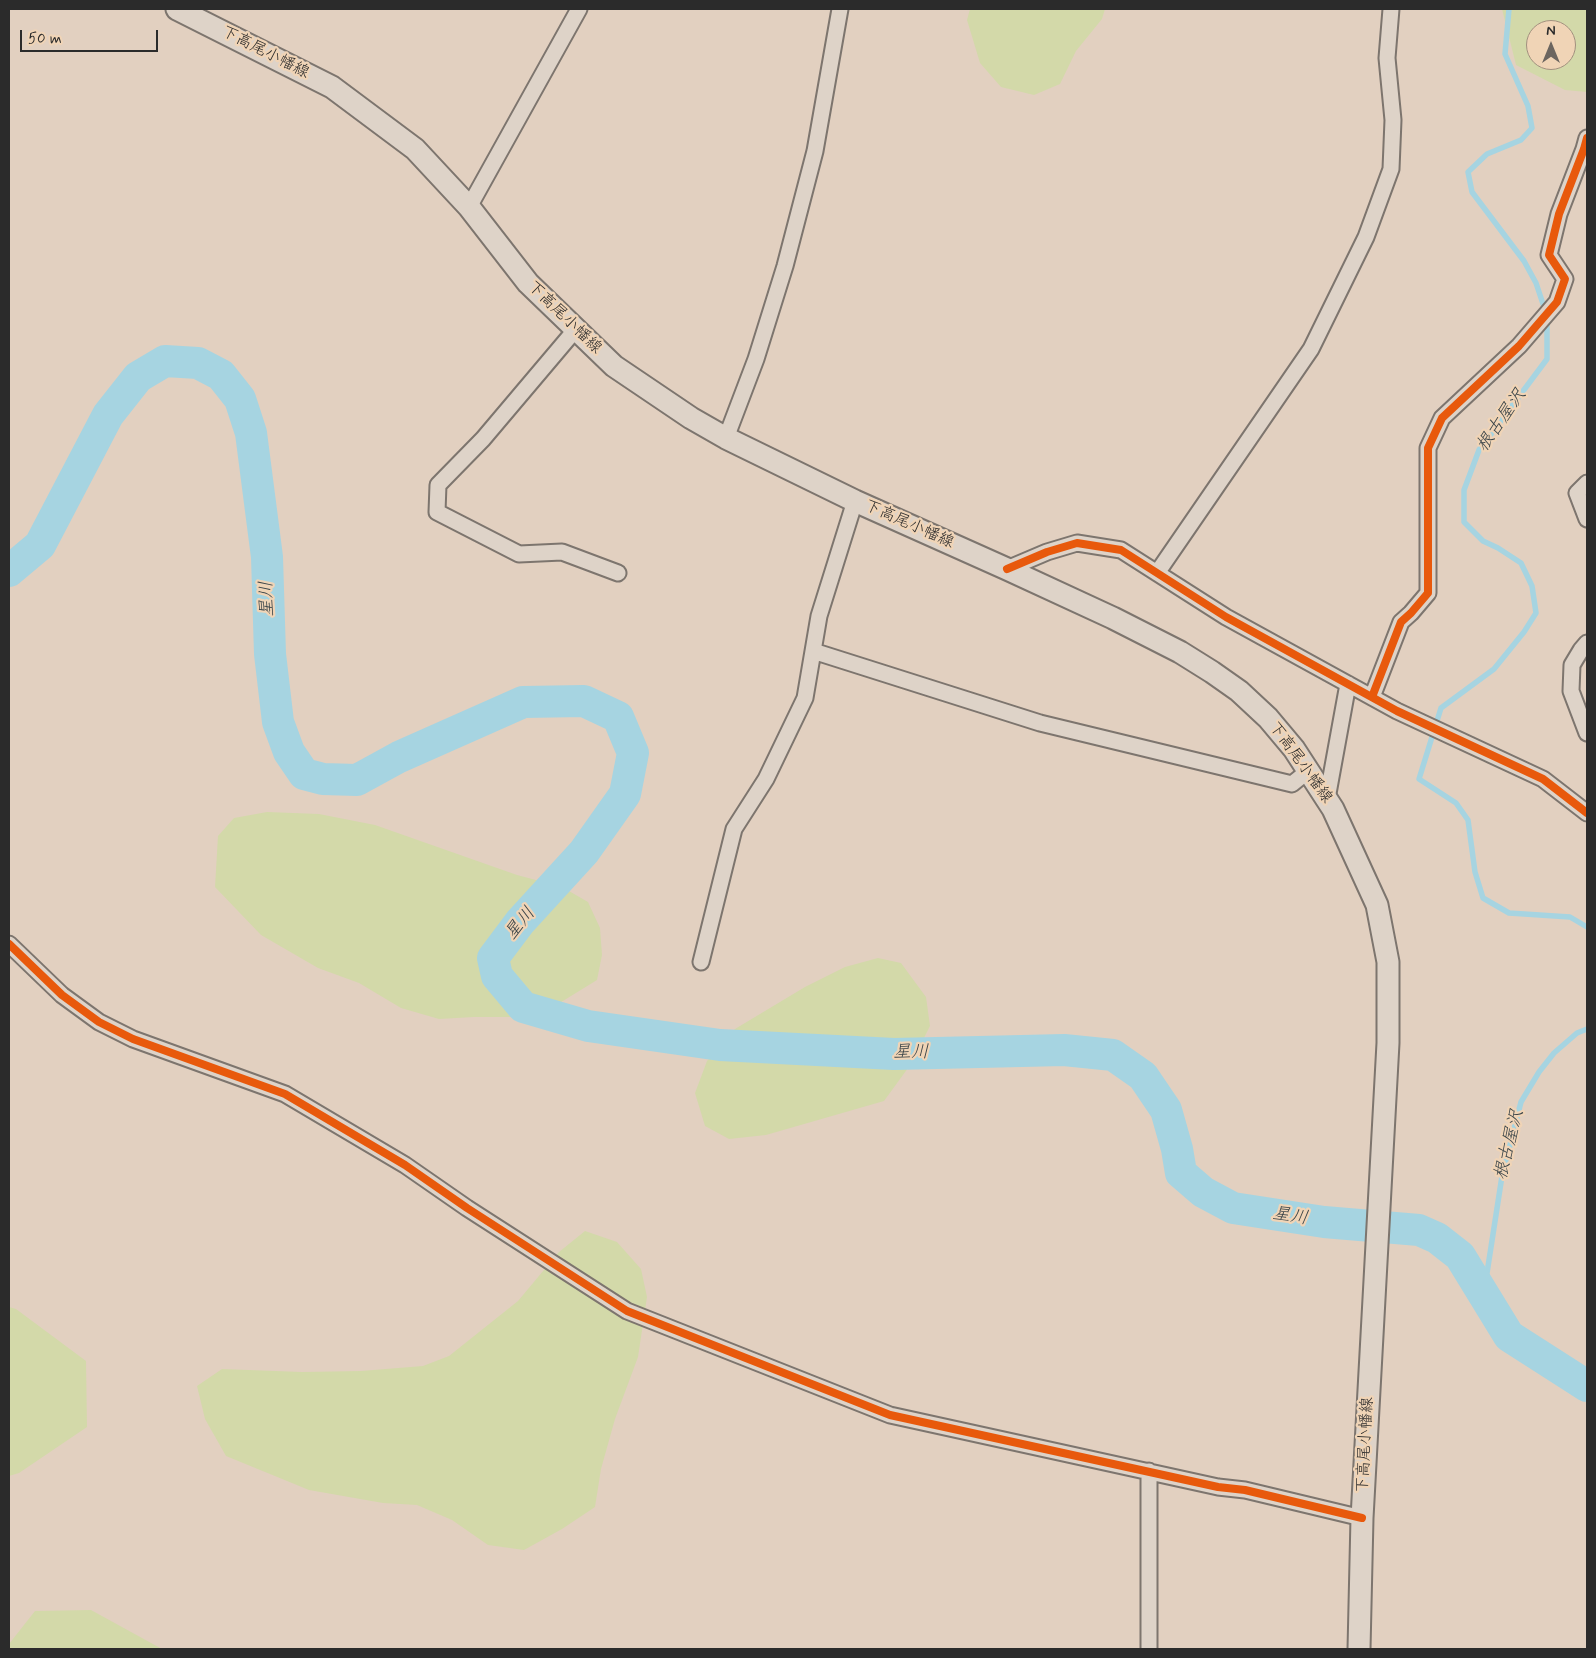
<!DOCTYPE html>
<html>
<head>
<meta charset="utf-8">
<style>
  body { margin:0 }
  #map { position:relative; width:1596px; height:1658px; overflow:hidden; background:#e2d0c0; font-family:Mynerve,sans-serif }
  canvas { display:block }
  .frame { position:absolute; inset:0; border:10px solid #2b2b2b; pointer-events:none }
  .north { position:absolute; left:1526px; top:20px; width:50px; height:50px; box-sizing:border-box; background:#f0d4b6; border:1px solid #a1907e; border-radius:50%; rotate:0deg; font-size:14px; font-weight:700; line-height:20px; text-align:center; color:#2b2b2b }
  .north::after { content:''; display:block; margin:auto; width:18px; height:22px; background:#6b655f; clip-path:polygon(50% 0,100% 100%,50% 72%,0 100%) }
  .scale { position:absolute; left:20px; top:30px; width:138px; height:22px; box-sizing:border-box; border:2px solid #2b2b2b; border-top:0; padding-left:6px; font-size:15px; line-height:18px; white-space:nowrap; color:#2b2b2b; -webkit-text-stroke:4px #f0d4b6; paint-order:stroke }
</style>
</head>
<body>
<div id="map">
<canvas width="1596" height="1658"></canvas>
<div class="frame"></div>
<div class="north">N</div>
<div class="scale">50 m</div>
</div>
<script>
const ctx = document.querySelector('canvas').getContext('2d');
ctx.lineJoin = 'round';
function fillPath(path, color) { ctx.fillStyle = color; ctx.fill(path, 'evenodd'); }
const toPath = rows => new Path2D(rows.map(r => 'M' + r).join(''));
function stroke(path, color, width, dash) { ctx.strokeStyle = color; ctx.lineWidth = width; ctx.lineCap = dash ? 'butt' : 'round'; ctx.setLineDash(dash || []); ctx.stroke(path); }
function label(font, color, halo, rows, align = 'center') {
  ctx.font = font + ' Mynerve,"Klee One",sans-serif'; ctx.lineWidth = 4.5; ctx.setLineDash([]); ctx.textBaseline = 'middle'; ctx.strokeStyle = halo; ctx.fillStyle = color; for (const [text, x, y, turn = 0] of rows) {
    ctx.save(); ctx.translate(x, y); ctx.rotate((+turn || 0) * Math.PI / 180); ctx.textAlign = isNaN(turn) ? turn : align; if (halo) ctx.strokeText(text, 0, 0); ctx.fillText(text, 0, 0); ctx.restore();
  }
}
fillPath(toPath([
  [970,9,1105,9,1102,19,1076,51,1060,84,1034,95,1001,87,980,63,967,20],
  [1502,9,1587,9,1587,92,1565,90,1516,65],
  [1536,30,1566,30,1566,60,1536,60],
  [267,812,319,814,375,825,517,875,562,887,588,902,600,928,602,955,597,980,558,1004,524,1017,474,1017,439,1019,401,1008,359,983,318,968,261,935,215,887,218,836,234,818],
  [878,958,901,963,926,997,930,1026,911,1064,884,1101,766,1135,729,1139,705,1126,695,1093,707,1061,735,1029,805,987,845,967],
  [585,1231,617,1242,641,1269,647,1297,638,1357,615,1419,601,1469,595,1507,562,1529,524,1550,488,1545,452,1520,417,1505,383,1503,309,1490,226,1456,205,1419,197,1386,222,1369,302,1372,361,1371,423,1366,449,1356,518,1301,559,1252],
  [9,1307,16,1309,86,1361,87,1427,19,1473,9,1476],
  [91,1610,162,1649,9,1649,9,1644,35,1611]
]), '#d3d9a9');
stroke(toPath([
  [1509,9,1505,54,1528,106,1532,128,1521,140,1487,154,1468,172,1472,192,1524,261,1536,283,1547,316,1547,359,1479,450,1464,490,1464,522,1483,541,1498,548,1521,563,1532,586,1536,613,1524,632,1494,669,1441,708,1419,779,1456,803,1468,820,1475,872,1483,898,1509,913,1570,917,1587,927],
  [1479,1286,1487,1273,1502,1176,1521,1102,1539,1072,1554,1053,1577,1033,1587,1029]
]), '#a6d4e1', 5.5);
stroke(toPath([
  [9,571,40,545,108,415,138,377,165,361,198,363,221,375,240,399,251,433,267,557,270,654,278,722,289,752,304,774,323,779,357,780,399,757,523,702,584,701,618,717,633,753,625,794,584,852,520,922,493,958,497,976,523,1007,588,1026,720,1045,894,1054,1064,1050,1113,1055,1143,1076,1166,1110,1177,1149,1181,1173,1203,1192,1233,1208,1324,1222,1419,1230,1437,1238,1460,1256,1509,1336,1587,1386]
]), '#a6d4e1', 32);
const street = toPath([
  [469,207,579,9],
  [576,329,483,439,438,485,437,512,519,554,562,552,618,573],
  [726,438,756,359,785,266,815,151,840,9],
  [1587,483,1577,493,1587,519],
  [1007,569,1047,552,1077,543,1121,550,1226,617,1397,711,1543,779,1587,813],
  [1157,573,1311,349,1366,237,1391,169,1393,120,1387,58,1391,9],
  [1587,643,1581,650,1572,665,1571,691,1587,733],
  [813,651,1040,723,1292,784,1308,771],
  [1372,697,1401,622,1411,613,1428,593,1428,448,1442,418,1519,346,1557,302,1565,279,1549,255,1559,214,1584,149,1587,138],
  [1327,799,1348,684],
  [9,944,62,995,99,1022,133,1039,285,1094,405,1165,467,1208,627,1311,890,1415,1218,1487,1245,1490,1362,1518],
  [701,962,734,829,766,779,805,698,819,616,855,501],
  [1149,1649,1149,1471]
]);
const secondary = toPath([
  [177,9,332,87,415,149,469,207,528,283,614,366,691,418,726,438,855,501,1007,569,1113,618,1180,652,1212,672,1239,691,1268,718,1294,749,1333,809,1377,905,1388,962,1388,1043,1362,1518,1359,1649]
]);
stroke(street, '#7d756e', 19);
stroke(secondary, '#7d756e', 25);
stroke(street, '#ded3c8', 15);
stroke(secondary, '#ded3c8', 21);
stroke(toPath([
  [1007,569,1047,552,1077,543,1121,550,1226,617,1397,711,1543,779,1587,813],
  [1372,697,1401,622,1411,613,1428,593,1428,448,1442,418,1519,346,1557,302,1565,279,1549,255,1559,214,1584,149,1587,138],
  [9,944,62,995,99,1022,133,1039,285,1094,405,1165,467,1208,627,1311,890,1415,1218,1487,1245,1490,1362,1518]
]), '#e8590c', 8);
label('16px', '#2b2b2b', '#f0d4b6', [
  ["下高尾小幡線",265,53,27],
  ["下高尾小幡線",564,318,44],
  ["下高尾小幡線",909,525,24],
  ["下高尾小幡線",1300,763,54],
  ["下高尾小幡線",1366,1445,-87]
]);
label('italic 18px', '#3a4448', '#f0d4b6', [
  ["根古屋沢",1502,421,-55],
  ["星川",268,599,-92],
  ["星川",521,924,-51],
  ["星川",911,1053],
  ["根古屋沢",1510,1145,-76],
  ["星川",1290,1217,9]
]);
</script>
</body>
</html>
